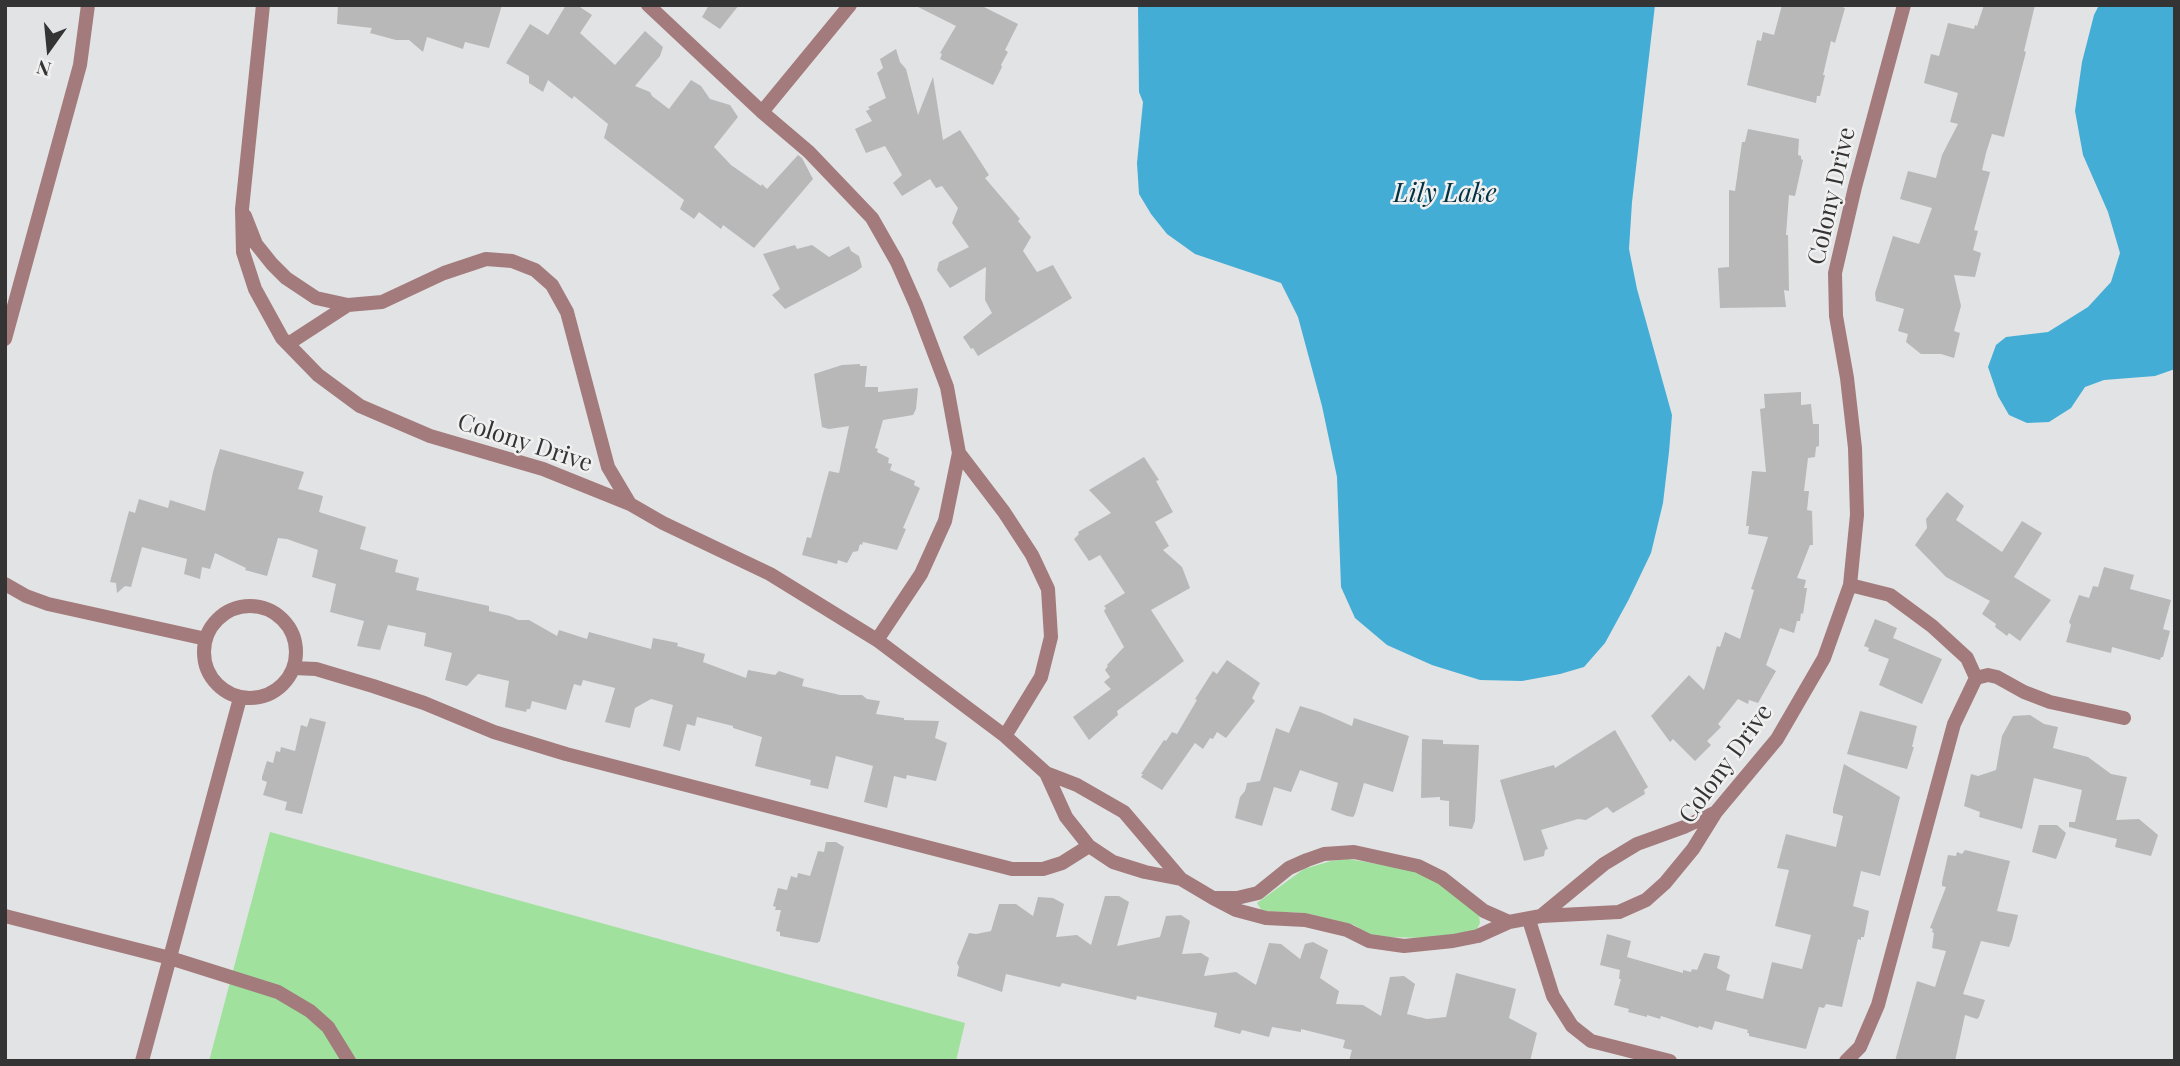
<!DOCTYPE html>
<html>
<head>
<meta charset="utf-8">
<style>
  body { margin:0 }
  #map { position:relative; width:2180px; height:1066px; overflow:hidden; background:#e2e3e4; font-family:"Playfair Display",serif }
  canvas { display:block }
  .frame { position:absolute; inset:0; border:7px solid #343434; pointer-events:none }
  .north { position:absolute; left:14px; top:14px; width:70px; height:70px; -webkit-text-stroke:5px #f0f0f1; paint-order:stroke; rotate:195deg; font-size:19px; font-weight:700; line-height:28px; text-align:center; color:#343434 }
  .north::after { content:''; display:block; margin:auto; width:24px; height:32px; background:#343434; clip-path:polygon(50% 0,100% 100%,50% 72%,0 100%) }
</style>
</head>
<body>
<div id="map">
<canvas width="2180" height="1066"></canvas>
<div class="frame"></div>
<div class="north">N</div>
</div>
<script>
const ctx = document.querySelector('canvas').getContext('2d');
ctx.lineJoin = 'round';
function fillPath(path, color) { ctx.fillStyle = color; ctx.fill(path, 'evenodd'); }
const toPath = rows => new Path2D(rows.map(r => 'M' + r).join(''));
function stroke(path, color, width, dash) { ctx.strokeStyle = color; ctx.lineWidth = width; ctx.lineCap = dash ? 'butt' : 'round'; ctx.setLineDash(dash || []); ctx.stroke(path); }
function label(font, color, halo, rows, align = 'center') {
  ctx.font = font + ' "Playfair Display",serif'; ctx.lineWidth = 5; ctx.setLineDash([]); ctx.textBaseline = 'middle'; ctx.strokeStyle = halo; ctx.fillStyle = color; for (const [text, x, y, turn = 0] of rows) {
    ctx.save(); ctx.translate(x, y); ctx.rotate((+turn || 0) * Math.PI / 180); ctx.textAlign = isNaN(turn) ? turn : align; if (halo) ctx.strokeText(text, 0, 0); ctx.fillText(text, 0, 0); ctx.restore();
  }
}
fillPath(toPath([
  [270,832,965,1023,956,1061,209,1061],
  [1348,859,1413,870,1443,886,1479,915,1480,923,1477,929,1460,934,1427,938,1388,937,1370,935,1354,925,1305,913,1262,911,1257,903,1304,869,1331,861]
]), '#a1e19e');
fillPath(toPath([
  [1138,5,1655,5,1632,202,1629,249,1637,289,1672,415,1669,452,1663,503,1651,553,1629,599,1605,643,1584,667,1560,674,1522,681,1480,680,1432,665,1387,645,1355,618,1341,587,1337,477,1322,406,1298,317,1281,283,1195,254,1167,234,1151,214,1139,194,1137,163,1143,102,1139,92],
  [2099,5,2175,5,2175,369,2155,376,2104,380,2085,387,2071,408,2049,422,2027,423,2009,415,1998,396,1988,367,1996,345,2006,337,2048,332,2088,307,2111,282,2120,253,2108,212,2083,155,2075,111,2082,62,2094,15]
]), '#43add6');
fillPath(toPath([
  [338,5,502,5,489,48,465,42,463,49,427,37,423,52,409,40,396,40,370,33,372,28,337,24],
  [566,5,577,5,592,15,580,33,615,65,645,31,663,47,660,56,635,86,650,92,652,96,669,109,691,80,701,86,710,99,730,105,738,117,714,147,731,165,761,186,762,184,767,189,798,155,802,158,813,179,754,248,723,225,721,229,699,212,694,219,680,209,684,200,604,138,608,124,574,96,572,99,548,80,543,92,529,83,529,76,506,63,530,24,548,35],
  [709,5,739,5,720,29,702,17],
  [914,5,980,5,1018,24,1005,50,1008,52,1001,65,1002,67,993,85,940,59,942,54,940,53,956,26],
  [1782,5,1836,5,1845,8,1835,43,1831,41,1823,75,1825,75,1820,96,1817,96,1816,103,1747,85,1757,40,1761,41,1763,32,1774,35],
  [1984,5,2035,5,2024,51,2026,52,2004,137,1992,134,1986,153,1982,170,1990,172,1974,230,1978,231,1973,250,1981,253,1975,277,1954,275,1961,306,1954,331,1960,333,1954,358,1941,354,1921,354,1906,342,1908,334,1898,331,1904,309,1876,301,1875,293,1893,236,1919,244,1932,208,1900,199,1908,171,1936,178,1942,155,1958,124,1950,122,1958,93,1924,83,1931,54,1939,56,1948,23,1974,29,1975,25,1977,26],
  [896,49,900,62,906,69,918,115,933,77,943,140,960,130,989,175,985,178,1020,219,1018,221,1031,237,1023,251,1037,272,1053,265,1072,298,978,356,973,348,971,349,963,337,992,313,985,300,986,267,950,288,937,270,939,262,969,247,952,223,958,208,942,186,936,188,930,179,902,196,893,183,902,175,885,146,866,153,855,129,872,121,866,111,870,109,868,107,886,98,877,73,883,68,880,59],
  [1748,129,1799,139,1798,155,1801,156,1801,159,1803,160,1795,196,1789,195,1786,235,1788,235,1789,291,1784,290,1786,307,1720,308,1718,268,1729,267,1729,190,1735,191,1742,142,1745,142],
  [795,245,797,249,812,245,829,257,849,246,851,251,859,256,862,267,857,271,785,309,772,295,780,289,763,254],
  [860,364,860,366,867,366,865,387,878,387,878,392,918,388,916,409,913,415,883,420,875,448,878,449,877,452,889,458,888,463,892,464,890,470,915,481,914,485,920,488,903,528,906,529,897,550,863,542,862,545,860,544,858,551,853,552,847,563,838,560,837,564,802,555,807,537,811,538,829,471,839,473,849,426,829,429,822,427,814,374,842,365],
  [1801,392,1801,405,1811,404,1813,424,1819,424,1819,446,1816,447,1815,457,1808,458,1804,491,1809,491,1807,510,1812,511,1813,545,1810,545,1797,578,1806,580,1804,588,1807,588,1803,614,1801,613,1800,621,1797,621,1794,633,1780,628,1766,665,1776,671,1758,703,1749,700,1748,704,1738,699,1718,724,1721,727,1707,741,1711,745,1695,761,1673,739,1670,742,1651,716,1689,675,1704,690,1717,646,1720,647,1725,632,1740,639,1754,590,1751,589,1768,537,1748,534,1749,526,1746,526,1752,471,1766,472,1760,409,1765,408,1764,394],
  [220,449,304,472,298,489,323,496,319,512,366,527,360,549,398,560,395,572,419,578,416,590,489,606,489,611,510,616,518,620,529,620,557,636,559,630,587,639,589,632,651,649,653,638,678,643,677,646,705,654,703,662,746,678,748,670,775,675,779,671,804,679,802,686,840,695,862,695,867,699,880,701,876,714,904,718,904,720,939,721,935,738,947,743,936,781,907,775,906,779,894,776,887,808,864,802,873,766,836,756,828,789,810,785,811,780,755,766,762,737,733,728,733,726,697,717,695,726,687,724,680,751,663,746,673,705,651,699,635,708,630,728,605,722,615,688,583,680,581,686,574,684,566,710,532,701,530,709,527,709,526,712,505,707,509,681,478,674,467,686,445,680,452,653,424,646,426,633,388,625,380,650,357,646,364,621,330,612,336,584,312,577,318,550,287,539,278,538,267,576,245,570,246,568,215,553,210,569,202,567,200,579,184,574,187,559,142,547,131,587,125,586,117,593,116,583,110,582,129,511,135,513,139,499,168,508,170,500,205,511,213,472],
  [1144,457,1159,480,1156,481,1173,512,1155,522,1169,546,1163,550,1182,567,1190,588,1151,610,1184,661,1117,711,1118,715,1089,740,1073,717,1111,689,1104,682,1110,677,1105,670,1108,666,1107,665,1124,647,1104,611,1106,608,1104,606,1125,593,1100,555,1089,561,1074,539,1079,534,1078,532,1111,513,1089,490],
  [1947,492,1964,506,1956,520,2002,552,2022,521,2042,533,2014,577,2051,600,2020,641,2009,633,2007,636,1995,627,1996,624,1982,614,1990,601,1946,577,1915,545,1927,528,1926,519],
  [2104,567,2134,575,2130,589,2171,600,2163,629,2170,631,2163,657,2161,657,2160,660,2112,647,2111,653,2066,642,2071,625,2069,622,2079,595,2089,598,2093,586,2098,587],
  [1875,619,1897,628,1893,638,1942,659,1922,704,1879,685,1889,659,1868,651,1869,648,1864,646],
  [1227,660,1260,683,1252,698,1255,701,1226,738,1217,732,1213,739,1210,738,1203,749,1195,743,1162,790,1141,777,1143,774,1141,774,1164,740,1166,741,1172,732,1177,734,1197,700,1195,699,1213,671,1217,674],
  [1300,706,1320,712,1352,726,1354,718,1409,736,1393,792,1364,783,1355,814,1353,817,1347,816,1331,810,1338,783,1300,770,1291,792,1274,787,1262,826,1235,818,1240,797,1245,791,1247,783,1260,781,1276,728,1289,733],
  [1860,711,1917,726,1912,747,1914,747,1907,769,1847,754],
  [2030,715,2044,724,2058,727,2053,748,2088,757,2111,774,2127,777,2116,820,2139,819,2158,835,2151,856,2115,847,2117,839,2069,827,2069,822,2075,822,2082,790,2034,778,2022,829,1979,817,1980,812,1964,806,1971,774,1978,776,1996,770,2002,736,2013,716],
  [310,718,326,722,302,814,285,810,287,802,263,795,267,782,262,780,262,777,267,761,273,763,276,751,280,752,281,747,295,751,301,725,307,727],
  [1615,730,1648,787,1644,790,1645,794,1613,813,1607,807,1586,820,1578,819,1541,830,1548,849,1545,850,1544,856,1524,861,1500,780,1554,765,1555,768],
  [1422,739,1443,740,1443,744,1479,745,1475,821,1472,829,1449,826,1449,801,1440,800,1440,797,1421,798],
  [1844,764,1900,797,1880,876,1861,871,1853,906,1869,911,1864,937,1861,937,1861,940,1858,939,1842,1007,1826,1004,1824,1008,1819,1007,1806,1049,1749,1036,1749,1033,1747,1033,1748,1030,1715,1021,1712,1030,1699,1026,1698,1028,1661,1016,1660,1019,1647,1015,1647,1017,1628,1012,1629,1009,1614,1005,1621,979,1619,979,1620,970,1600,965,1607,934,1631,941,1627,957,1683,973,1683,970,1691,972,1692,969,1697,970,1704,953,1720,956,1717,968,1730,975,1726,990,1763,999,1772,962,1802,969,1811,935,1775,926,1789,870,1777,868,1786,834,1836,847,1843,816,1833,813,1833,809],
  [2039,825,2057,825,2066,833,2056,859,2032,852],
  [826,842,836,842,844,847,820,941,817,943,780,936,780,932,776,931,781,910,775,910,776,907,773,906,778,888,787,890,791,876,797,878,798,873,810,876,818,851,824,852],
  [1965,850,2010,861,1997,911,2018,915,2012,940,2009,947,1981,941,1963,994,1985,1000,1979,1017,1977,1019,1965,1015,1955,1061,1895,1061,1917,981,1935,987,1946,951,1932,948,1934,933,1932,932,1933,929,1930,928,1946,887,1942,886,1942,882,1948,855,1956,856,1957,852,1962,854],
  [1105,896,1119,896,1129,902,1117,946,1160,937,1166,916,1181,915,1190,921,1182,954,1201,953,1209,958,1204,976,1236,972,1256,985,1269,943,1281,944,1300,959,1305,944,1313,942,1328,950,1320,978,1339,991,1336,1004,1363,1005,1381,1016,1390,977,1404,976,1415,984,1407,1014,1427,1019,1446,1017,1456,973,1516,989,1509,1018,1537,1033,1530,1061,1349,1061,1352,1050,1343,1048,1345,1040,1301,1029,1301,1032,1272,1027,1269,1037,1242,1030,1240,1034,1214,1027,1217,1013,1137,996,1136,1000,1062,983,1060,987,1006,974,1002,992,957,976,959,967,957,963,969,933,976,934,991,931,999,904,1016,904,1033,916,1038,897,1053,898,1064,904,1056,937,1077,935,1091,945]
]), '#b8b8b9');
stroke(toPath([
  [263,5,242,209,243,252,255,289,282,338,318,375,360,406,430,436,543,469,630,504,663,523,770,574,877,640,1005,736,1046,773,1077,785,1124,812,1181,879,1213,898,1236,910,1266,918,1305,920,1347,930,1369,941,1404,946,1453,941,1478,936,1509,922,1541,916,1619,912,1646,900,1665,883,1693,849,1716,812,1777,739,1824,658,1850,585,1857,515,1855,448,1847,378,1836,316,1835,273,1855,187,1904,5],
  [648,5,762,112,809,152,872,218,897,262,916,305,947,387,959,453,945,521,921,574,877,640],
  [762,112,850,5],
  [245,216,256,244,272,264,286,278,316,298,348,305,288,344],
  [348,305,382,302,444,273,486,259,512,261,535,270,552,285,567,312,608,467,630,504],
  [5,339,80,65,88,5],
  [959,453,1004,512,1032,555,1048,589,1051,637,1041,677,1005,736],
  [5,584,26,596,48,604,206,639],
  '204 652a46 46 0 1 1 92 0a46 46 0 1 1-92 0Z',
  [294,668,316,669,373,686,424,703,494,732,566,754,1012,869,1043,869,1062,863,1089,846],
  [1976,678,1988,675,1997,677,2024,692,2050,702,2124,718],
  [1046,773,1066,817,1089,846,1113,862,1145,872,1181,879],
  [1215,898,1237,898,1258,893,1289,868,1307,860,1324,854,1354,852,1418,866,1442,878,1484,911,1509,922],
  [5,916,170,958,278,992,310,1011,328,1027,349,1061],
  [1541,916,1604,864,1637,844,1684,827,1714,813],
  [1529,920,1553,996,1572,1026,1591,1041,1670,1061],
  [142,1061,240,698],
  [1846,1061,1860,1047,1878,1005,1954,724,1976,678,1967,658,1932,626,1890,595,1850,585]
]), '#a37b7c', 14);
label('24px', '#343434', '#f0f0f1', [
  ["Colony Drive",1832,196,-77],
  ["Colony Drive",525,443,18],
  ["Colony Drive",1726,764,-54]
]);
label('italic 26px', '#003242', '#f0f0f1', [
  ["Lily Lake",1445,194]
]);
</script>
</body>
</html>
